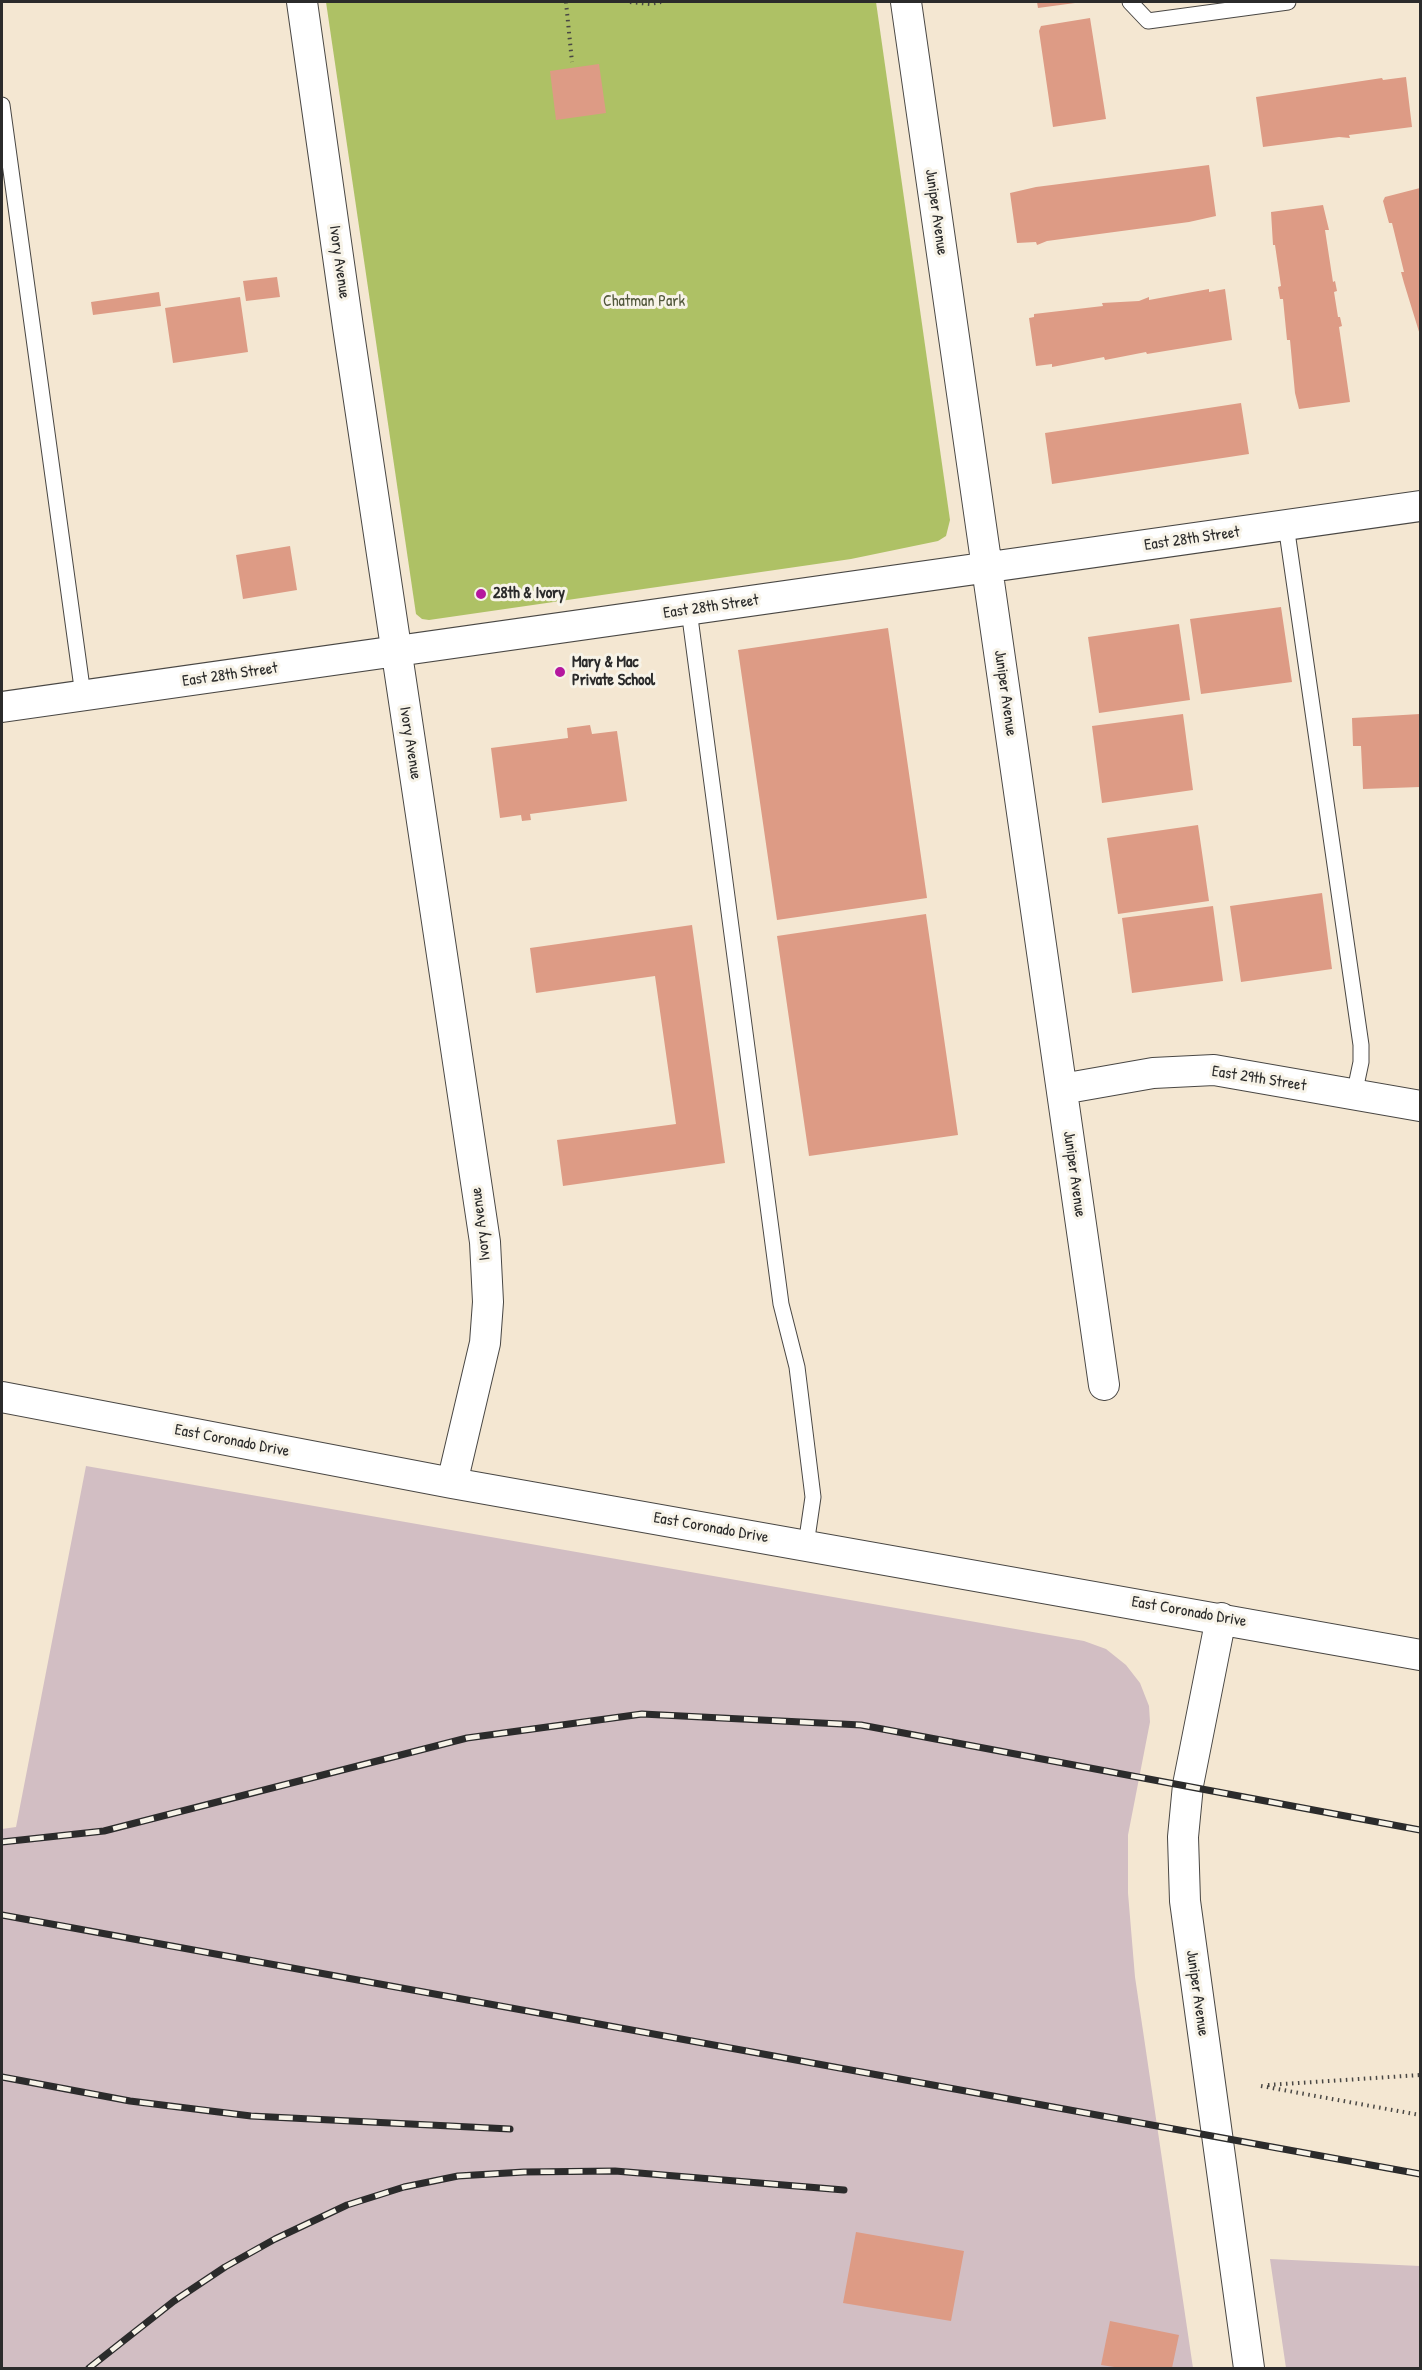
<!DOCTYPE html>
<html>
<head>
<meta charset="utf-8">
<style>
  body { margin:0 }
  #map { position:relative; width:1422px; height:2370px; overflow:hidden; background:#f4e7d2; font-family:"Patrick Hand",sans-serif }
  canvas { display:block }
  .frame { position:absolute; inset:0; border:3px solid #2b2b2b; pointer-events:none }
</style>
</head>
<body>
<div id="map">
<canvas width="1422" height="2370"></canvas>
<div class="frame"></div>
</div>
<script>
const ctx = document.querySelector('canvas').getContext('2d');
ctx.lineJoin = 'round';
function fillPath(path, color) { ctx.fillStyle = color; ctx.fill(path, 'evenodd'); }
const toPath = rows => new Path2D(rows.map(r => 'M' + r).join(''));
function stroke(path, color, width, dash) { ctx.strokeStyle = color; ctx.lineWidth = width; ctx.lineCap = dash ? 'butt' : 'round'; ctx.setLineDash(dash || []); ctx.stroke(path); }
function label(font, color, halo, rows, align = 'center') {
  ctx.font = font + ' "Patrick Hand",sans-serif'; ctx.lineWidth = 6; ctx.setLineDash([]); ctx.textBaseline = 'middle'; ctx.strokeStyle = halo; ctx.fillStyle = color; for (const [text, x, y, turn = 0] of rows) {
    ctx.save(); ctx.translate(x, y); ctx.rotate((+turn || 0) * Math.PI / 180); ctx.textAlign = isNaN(turn) ? turn : align; if (halo) ctx.strokeText(text, 0, 0); ctx.fillText(text, 0, 0); ctx.restore();
  }
}
fillPath(toPath([
  [86,1466,1084,1641,1106,1649,1126,1665,1140,1683,1149,1706,1150,1722,1128,1835,1128,1893,1135,1977,1193,2368,2,2368,2,1829,16,1827],
  [1270,2259,1420,2266,1420,2368,1286,2368]
]), '#d2bec3');
fillPath(toPath([
  [326,2,876,2,950,520,946,536,938,541,851,559,429,620,422,619,416,614]
]), '#aec165');
fillPath(toPath([
  [1037,2,1075,2,1075,3,1038,8],
  [1090,18,1106,119,1053,127,1039,31,1041,26],
  [599,64,606,113,556,120,550,71],
  [1406,77,1412,127,1349,135,1350,138,1339,137,1263,147,1256,97,1382,78,1383,80],
  [1209,165,1216,216,1189,222,1047,241,1037,245,1036,242,1017,243,1010,193,1036,187],
  [1420,188,1420,335,1404,283,1401,272,1404,272,1392,223,1389,223,1383,201,1385,197],
  [1323,205,1329,230,1325,230,1333,282,1335,281,1337,291,1334,292,1338,317,1340,317,1342,326,1339,327,1350,402,1299,409,1295,393,1290,340,1287,340,1283,299,1280,299,1278,287,1281,286,1275,245,1273,245,1271,212],
  [277,277,280,297,246,301,243,281],
  [1209,289,1209,292,1225,289,1232,340,1147,354,1146,352,1105,360,1104,357,1052,367,1052,364,1036,366,1029,318,1034,317,1034,314,1103,306,1102,303,1139,301,1149,297,1149,300],
  [159,292,161,306,93,315,91,302],
  [240,297,248,352,173,363,165,308],
  [1241,403,1249,454,1052,484,1045,433],
  [290,546,297,590,243,599,236,555],
  [1281,607,1292,682,1201,694,1190,619],
  [1179,624,1190,700,1099,713,1088,637],
  [888,628,927,898,777,920,738,650],
  [1183,714,1193,790,1102,803,1092,726],
  [1420,714,1420,787,1363,789,1361,746,1353,746,1352,718],
  [590,725,592,734,617,731,627,801,530,814,531,820,522,821,521,815,500,818,491,748,568,738,567,728],
  [1198,825,1209,901,1118,914,1107,838],
  [1322,893,1332,969,1241,982,1230,906],
  [1213,906,1223,981,1132,993,1122,918],
  [926,914,958,1135,809,1156,777,936],
  [692,925,725,1163,563,1186,557,1140,676,1124,655,976,536,993,530,948],
  [856,2232,964,2251,951,2321,843,2303],
  [1110,2321,1179,2335,1172,2368,1121,2368,1101,2365]
]), '#dd9b85');
const service = toPath([
  [1130,2,1148,21,1288,2],
  [2,105,83,695],
  [1286,525,1361,1045,1361,1062,1354,1095],
  [689,610,781,1304,797,1367,813,1497,806,1545]
]);
const minor = toPath([
  [302,2,348,327,485,1242,488,1302,485,1343,452,1483],
  [906,2,1104,1385],
  [2,707,1420,506],
  [1062,1089,1153,1073,1214,1070,1420,1106],
  [2,1397,452,1483,1420,1655],
  [1221,1618,1188,1785,1183,1837,1185,1901,1249,2368]
]);
stroke(service, '#494744', 17);
stroke(minor, '#494744', 32);
stroke(toPath([
  [566,2,572,62],
  [630,2,650,4,661,2],
  [1268,2085,1420,2075],
  [1261,2086,1420,2115]
]), '#494744', 4, [1.5, 4.5]);
stroke(service, '#fff', 15);
stroke(minor, '#fff', 30);
const rail = toPath([
  [2,1842,104,1831,467,1738,642,1714,861,1725,1420,1830],
  [2,1915,1420,2174],
  [2,2077,130,2101,251,2116,510,2129],
  [89,2368,174,2301,225,2267,275,2239,347,2205,404,2187,458,2176,524,2172,615,2171,844,2190]
]);
stroke(rail, '#2b2b2b', 7);
stroke(rail, '#f7f3e8', 4.5, [14]);
for (const [x, y, r, color] of [
  [481,594,6,"#b5179e"],
  [560,672,6,"#b5179e"]
]) { const dot = new Path2D(); dot.arc(x, y, r, 0, 2 * Math.PI); ctx.fillStyle = color; ctx.fill(dot); stroke(dot, '#f7f3e8', 2); }
label('16px', '#2b2b2b', '#f7f3e8', [
  ["Juniper Avenue",936,212,82],
  ["Ivory Avenue",339,262,82],
  ["East 28th Street",1192,539,-8],
  ["East 28th Street",711,607,-8],
  ["East 28th Street",230,675,-8],
  ["Juniper Avenue",1005,693,82],
  ["Ivory Avenue",410,743,81],
  ["East 29th Street",1259,1079,9],
  ["Juniper Avenue",1074,1174,82],
  ["Ivory Avenue",481,1224,-97],
  ["East Coronado Drive",232,1441,11],
  ["East Coronado Drive",711,1528,10],
  ["East Coronado Drive",1189,1612,10],
  ["Juniper Avenue",1197,1993,82]
]);
label('16px', '#52583c', '#f7f3e8', [
  ["Chatman Park",644,302]
]);
label('bold 16px', '#2b2b2b', '#f7f3e8', [
  ["28th & Ivory",493,594],
  ["Mary & Mac",572,663],
  ["Private School",572,681]
], 'left');
</script>
</body>
</html>
